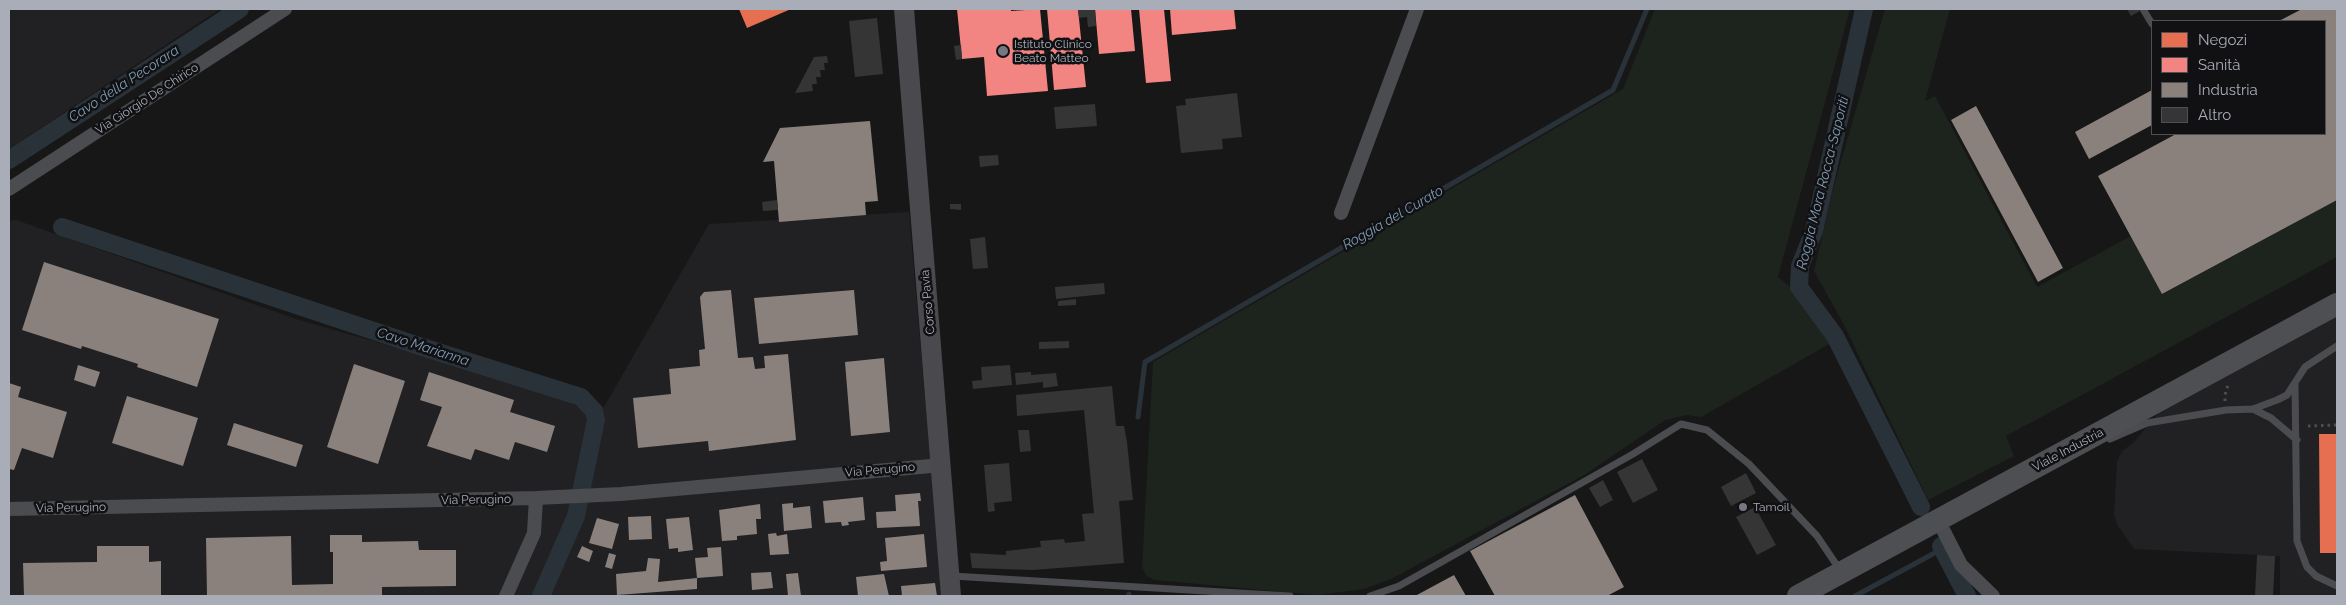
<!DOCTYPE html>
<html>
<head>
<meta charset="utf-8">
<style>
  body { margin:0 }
  #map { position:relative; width:2346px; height:605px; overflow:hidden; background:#171717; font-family:Raleway,sans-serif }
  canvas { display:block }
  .frame { position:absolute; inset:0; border:10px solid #a8adb8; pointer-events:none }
  .legend { position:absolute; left:2151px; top:20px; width:175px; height:115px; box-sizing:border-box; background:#111113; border:1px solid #4d4f55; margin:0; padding:6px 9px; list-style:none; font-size:15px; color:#a8adb8 }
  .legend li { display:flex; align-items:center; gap:10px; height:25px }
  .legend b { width:25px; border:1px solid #4d4f55 }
</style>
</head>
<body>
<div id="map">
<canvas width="2346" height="605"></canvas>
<div class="frame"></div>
<ul class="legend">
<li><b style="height:14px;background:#e76f51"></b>Negozi</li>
<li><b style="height:14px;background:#f28482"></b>Sanità</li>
<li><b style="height:14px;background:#8a817c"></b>Industria</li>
<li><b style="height:14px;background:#353536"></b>Altro</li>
</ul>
</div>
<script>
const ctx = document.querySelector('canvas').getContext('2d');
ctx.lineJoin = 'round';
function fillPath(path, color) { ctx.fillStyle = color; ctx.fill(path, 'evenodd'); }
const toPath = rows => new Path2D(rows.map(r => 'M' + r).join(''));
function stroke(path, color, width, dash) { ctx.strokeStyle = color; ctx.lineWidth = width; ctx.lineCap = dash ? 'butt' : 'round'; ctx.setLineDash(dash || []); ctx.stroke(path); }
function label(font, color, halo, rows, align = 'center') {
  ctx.font = font + ' Raleway,sans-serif'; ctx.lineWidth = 5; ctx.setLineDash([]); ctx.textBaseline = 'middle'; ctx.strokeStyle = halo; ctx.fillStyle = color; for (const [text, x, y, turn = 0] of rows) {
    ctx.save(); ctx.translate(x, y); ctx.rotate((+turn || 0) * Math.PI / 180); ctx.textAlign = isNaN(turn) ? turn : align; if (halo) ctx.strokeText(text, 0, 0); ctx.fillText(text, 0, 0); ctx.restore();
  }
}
fillPath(toPath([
  [9,9,220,9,9,149],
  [909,212,942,596,9,596,9,221,16,220,296,319,604,407,709,224],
  [2337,311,2337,596,2280,596,2280,556,2134,549,2118,526,2114,515,2117,462,2122,451,2133,443,2168,402]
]), '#212123');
fillPath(toPath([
  [1655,9,1850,9,1778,277,1792,289,1831,343,1701,417,1687,415,1665,420,1586,474,1391,579,1364,589,1317,595,1155,580,1147,576,1142,568,1153,362,1623,89],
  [1885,9,1950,9,1925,101,1935,96,2037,287,2131,236,2163,294,2337,200,2337,257,2006,436,2014,456,1928,500,1843,323,1814,271,1835,182]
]), '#1d241e');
fillPath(toPath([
  [739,9,791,9,747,28],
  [2319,434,2337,434,2337,553,2320,553]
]), '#e76f51');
fillPath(toPath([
  [957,9,1011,9,1011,11,1040,9,1048,91,987,96,984,57,962,59],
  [1047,9,1078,9,1086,87,1054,90],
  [1095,9,1131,9,1135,51,1099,54],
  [1139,9,1164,9,1171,81,1146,83],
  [1170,9,1234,9,1236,29,1172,35]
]), '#f28482');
fillPath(toPath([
  [2302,9,2337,9,2337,200,2162,294,2098,176,2176,134,2325,134,2325,21,2279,21],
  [2152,90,2152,125,2089,159,2075,132],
  [1976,106,2063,268,2038,282,1951,120],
  [870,121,878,201,865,202,866,215,779,222,774,161,763,162,780,128],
  [44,262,219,319,197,387,137,367,138,364,82,346,81,349,22,330],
  [731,290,738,358,753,357,755,369,765,368,764,356,788,354,796,440,709,451,708,441,638,448,633,398,671,394,669,369,700,366,699,350,705,349,700,297,704,292],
  [854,290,858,335,759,344,754,298],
  [884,358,890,432,851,436,845,362],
  [354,364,405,381,378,464,327,447],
  [78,365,100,372,95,387,74,380],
  [429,372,514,400,510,412,555,426,547,452,515,442,509,460,475,449,471,460,427,446,442,407,420,400],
  [9,383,21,387,18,397,67,412,53,458,22,448,14,470,9,469],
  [127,396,198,418,183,466,112,443],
  [234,423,303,445,296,467,227,445],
  [920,493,921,501,918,501,920,526,877,528,876,512,896,511,895,495],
  [1575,495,1624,587,1607,596,1495,596,1470,551],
  [863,497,865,520,848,522,849,525,842,526,841,522,825,523,823,501],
  [793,503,793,508,810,506,812,528,784,531,782,504],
  [760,504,761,519,756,519,757,534,737,536,737,540,722,541,719,510],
  [651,516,652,539,629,540,628,517],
  [689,517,693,550,678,552,678,548,669,549,666,519],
  [597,518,619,524,612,549,589,543],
  [776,533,777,536,787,534,789,554,770,555,768,534],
  [924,534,927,567,881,571,880,562,887,561,885,538],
  [330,535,362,535,362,542,418,541,419,550,456,550,456,586,382,587,382,596,207,596,206,538,291,536,292,585,333,584,333,552,330,552],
  [97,546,149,546,149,562,161,561,161,596,24,596,23,563,97,562],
  [582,546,593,551,589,562,577,557],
  [721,547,723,576,697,578,695,558,708,557,707,548],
  [609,553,616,555,612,569,605,567],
  [648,558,660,559,658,582,697,578,697,589,617,595,616,574,646,571],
  [771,572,773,588,752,590,751,573],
  [798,573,801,596,788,596,786,574],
  [884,574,889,596,858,596,856,577],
  [1454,575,1466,596,1415,596],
  [935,583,937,596,902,596,901,586]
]), '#8a817c');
stroke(toPath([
  [1138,417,1145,362,1613,90,1647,9],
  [1128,596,1129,594],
  [1855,596,1942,549]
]), '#2a3239', 5);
stroke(toPath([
  [1864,9,1814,231,1800,266,1799,287,1835,336,1921,507],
  [9,160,240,9],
  [62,227,419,346,581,397,594,411,596,420,576,516,541,596],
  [1941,546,1967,596]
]), '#2a3239', 18);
fillPath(toPath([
  [1095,9,1096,26,1088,27,1087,17,1079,18,1078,10],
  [2127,9,2138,9,2140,11,2131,16],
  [877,18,883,74,855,77,849,21],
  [961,45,962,59,956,60,954,46],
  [827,56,828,63,824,63,825,70,820,70,821,77,816,77,817,84,812,84,813,91,795,93,814,57],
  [1237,93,1242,137,1222,139,1223,149,1181,153,1176,106,1186,105,1185,99],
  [1095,104,1097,126,1056,129,1054,107],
  [998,155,999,165,980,167,979,156],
  [777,200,778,210,763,211,762,202],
  [950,204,961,204,961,210,950,209],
  [985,237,988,268,973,269,970,239],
  [1104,283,1105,294,1056,299,1055,287],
  [1076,299,1076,305,1058,306,1058,301],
  [1069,341,1069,348,1039,349,1039,342],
  [1010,365,1012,385,973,389,972,381,982,380,981,367],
  [1031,372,1031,375,1056,373,1058,386,1043,388,1043,382,1016,385,1015,373],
  [1112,386,1116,426,1124,426,1127,442,1133,500,1119,501,1124,563,1033,570,972,568,970,553,1006,555,1006,551,1041,547,1040,541,1064,539,1065,543,1085,541,1082,514,1094,513,1084,410,1017,416,1016,395],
  [1018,430,1029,430,1031,451,1020,452],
  [1642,459,1658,490,1633,503,1617,472],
  [1009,463,1012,501,994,503,995,511,988,512,984,465],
  [1746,473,1756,493,1731,506,1721,487],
  [1603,480,1613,500,1600,507,1589,488],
  [1755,507,1776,545,1757,555,1736,517],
  [2257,555,2275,556,2273,596,2255,596]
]), '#353536');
stroke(toPath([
  [2225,401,2225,395,2228,385],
  [2308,426,2337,425]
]), '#4d4e52', 3, [2.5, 4]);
stroke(toPath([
  [2143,9,2152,24],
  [2295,385,2297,541,2307,567,2316,576,2337,586],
  [2253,409,2271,418,2297,440],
  [2110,439,2147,423,2226,410,2253,409,2277,400,2287,395,2305,367,2337,346],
  [952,576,1290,596],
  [1370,596,1399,586,1633,454,1681,424,1707,430,1749,464,1817,536,1840,570]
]), '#4b4c50', 7);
stroke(toPath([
  [9,189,285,9],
  [1341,213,1417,9],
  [9,509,536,498,621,494,942,465],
  [1938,520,1961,565,1993,596],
  [506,596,534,533,536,498]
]), '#4b4c50', 14);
stroke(toPath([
  [904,9,951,596]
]), '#4a4a4e', 20);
stroke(toPath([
  [1798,596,2337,304]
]), '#4d4f52', 22);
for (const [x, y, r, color] of [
  [1003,51,6,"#757880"],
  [1743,507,5,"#757880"]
]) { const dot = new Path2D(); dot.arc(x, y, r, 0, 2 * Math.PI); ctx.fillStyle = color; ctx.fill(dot); stroke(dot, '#111113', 2); }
label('12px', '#a8adb8', '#111113', [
  ["Istituto Clinico",1014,44],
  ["Beato Matteo",1014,58],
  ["Tamoil",1753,507]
], 'left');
label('12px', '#a8adb8', '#111113', [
  ["Via Giorgio De Chirico",147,99,-33],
  ["Corso Pavia",928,302,-95],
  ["Viale Industria",2068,450,-28],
  ["Via Perugino",880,470,-5],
  ["Via Perugino",476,500,-1],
  ["Via Perugino",71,508,-1]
]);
label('italic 14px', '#7f9bb3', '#111113', [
  ["Cavo della Pecorara",124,84,-33],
  ["Roggia Mora Rocca-Saporiti",1823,183,-76],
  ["Roggia del Curato",1393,218,-30],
  ["Cavo Marianna",423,347,18]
]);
</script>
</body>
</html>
